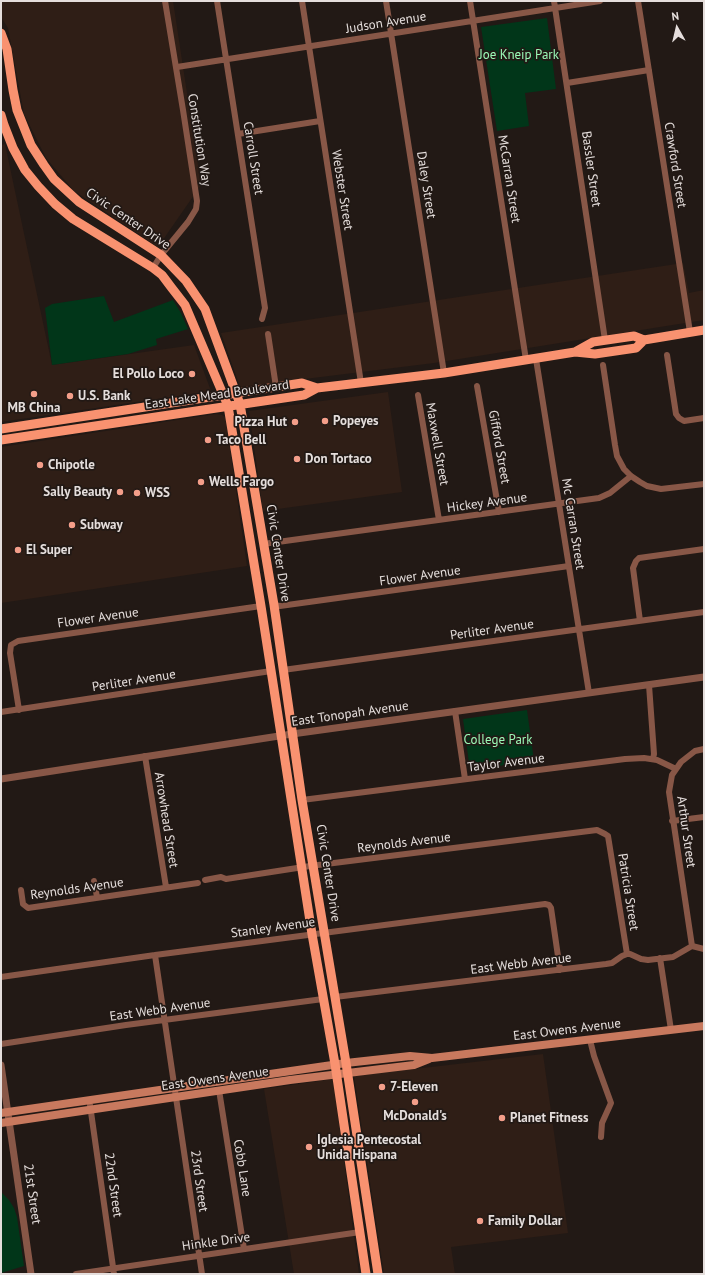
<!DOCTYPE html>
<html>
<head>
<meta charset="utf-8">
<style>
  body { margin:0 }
  #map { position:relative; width:705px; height:1275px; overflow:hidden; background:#221915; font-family:"PT Sans",sans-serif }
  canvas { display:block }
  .frame { position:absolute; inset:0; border:2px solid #e5dedc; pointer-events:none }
  .north { position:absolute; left:657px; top:8px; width:40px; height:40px; -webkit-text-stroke:3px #221915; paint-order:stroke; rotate:352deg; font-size:11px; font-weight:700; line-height:16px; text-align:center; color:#e5dedc }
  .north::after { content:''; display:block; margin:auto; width:14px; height:18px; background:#e5dedc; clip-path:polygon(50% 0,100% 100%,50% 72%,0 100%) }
</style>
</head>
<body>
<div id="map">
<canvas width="705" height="1275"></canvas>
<div class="frame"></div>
<div class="north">N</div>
</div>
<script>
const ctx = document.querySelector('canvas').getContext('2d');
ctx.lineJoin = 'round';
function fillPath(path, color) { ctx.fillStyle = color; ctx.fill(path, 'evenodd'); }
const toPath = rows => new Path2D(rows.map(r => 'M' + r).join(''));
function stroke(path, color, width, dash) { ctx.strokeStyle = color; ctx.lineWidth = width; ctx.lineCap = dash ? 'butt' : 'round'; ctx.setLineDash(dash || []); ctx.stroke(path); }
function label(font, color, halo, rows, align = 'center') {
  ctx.font = font + ' "PT Sans",sans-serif'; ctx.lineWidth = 3.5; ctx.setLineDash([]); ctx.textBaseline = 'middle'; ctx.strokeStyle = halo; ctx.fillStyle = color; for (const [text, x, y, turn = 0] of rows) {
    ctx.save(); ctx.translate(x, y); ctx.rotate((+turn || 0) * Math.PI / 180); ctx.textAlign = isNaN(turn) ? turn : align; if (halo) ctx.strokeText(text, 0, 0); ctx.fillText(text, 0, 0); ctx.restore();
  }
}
fillPath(toPath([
  [1,1,173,1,201,185,158,247,74,191,46,158,24,114,8,28,1,17],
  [5,144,52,365,194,345,211,391,1,422,1,145],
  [683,263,689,293,704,290,704,320,434,363,240,387,221,333],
  [388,392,402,492,263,511,249,411],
  [216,414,222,415,225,417,227,429,247,566,1,603,1,447],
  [543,1054,568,1233,451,1247,455,1274,384,1274,354,1076],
  [333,1079,359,1274,294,1274,264,1089]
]), '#2f1e16');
fillPath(toPath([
  [547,18,556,89,525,93,529,126,497,131,481,27],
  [104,296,114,322,173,300,181,313,188,329,156,339,157,345,128,354,52,365,45,308,52,304],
  [527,710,534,761,470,770,463,719],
  [1,1192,9,1200,14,1208,17,1217,24,1266,1,1273]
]), '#013619');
stroke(toPath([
  [217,1,265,308,262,319],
  [302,1,361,383],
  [386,1,444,373],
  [470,1,526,360],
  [554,1,605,340],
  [638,1,690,332],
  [177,67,600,1],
  [567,83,649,70],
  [238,134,320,121],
  [153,268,161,255,188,222,196,209,197,201,183,110,165,1],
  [268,334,276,387],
  [667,355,676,414,679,418,684,421,704,418],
  [536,359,589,693],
  [603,365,615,445,617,456,624,469,631,476,640,482,647,486,661,489,704,484],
  [477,386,499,512],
  [418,395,439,520],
  [263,544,599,498,610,493,631,476],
  [274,605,280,606,569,566],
  [640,621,633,568,636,561,639,558,704,549],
  [283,670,704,612],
  [649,685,654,754,653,759],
  [19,710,10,653,11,645,18,641,261,606],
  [455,711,465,779],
  [1,712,271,671],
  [145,756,166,887],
  [302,800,625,759,644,758,657,760,676,769],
  [672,821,704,817],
  [205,880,221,877,226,879,310,866,597,830,605,834,608,836,627,954],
  [94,881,97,897],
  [21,890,23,904,28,908,198,883],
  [692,946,669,792,672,775,681,762,695,751,704,749],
  [155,955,202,1274],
  [660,958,671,1030],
  [1,977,155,955,545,904,549,905,551,908,560,970],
  [335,997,606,964,612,963,622,956,627,954,630,954,641,959,648,960,673,957,692,946,704,949],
  [590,1040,594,1056,611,1103,602,1123,601,1137],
  [1,1044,126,1025,323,999],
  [219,1090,244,1249],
  [90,1105,114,1274],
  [76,1274,360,1232]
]), '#885747', 6);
stroke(toPath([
  [1,779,292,734,704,677],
  [1,1065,31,1274]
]), '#885747', 7);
stroke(toPath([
  [1,1113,346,1063,410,1056,432,1058,704,1026],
  [1,1123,290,1080,414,1065,429,1059]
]), '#c8795e', 8);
stroke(toPath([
  [1,33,7,49,13,90,17,110,31,145,44,165,54,179,79,202,161,255,186,281,205,309,240,404,274,605,302,800,346,1063,378,1274],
  [1,115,4,125,13,148,25,170,38,186,55,204,73,219,153,268,162,275,171,287,185,305,228,406,261,606,312,934,335,1064,366,1274],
  [575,352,593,342,634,336,644,340,704,330],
  [1,429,302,383,317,388,444,373,575,352,595,354,636,348,644,340],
  [1,440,304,395,317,388]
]), '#f99270', 9);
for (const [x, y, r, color] of [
  [192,374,4,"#f49e89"],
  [34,394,4,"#f49e89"],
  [70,396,4,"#f49e89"],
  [325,421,4,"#f49e89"],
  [295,422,4,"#f49e89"],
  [208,440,4,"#f49e89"],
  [297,459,4,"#f49e89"],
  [40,465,4,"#f49e89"],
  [201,482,4,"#f49e89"],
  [120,492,4,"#f49e89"],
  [137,493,4,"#f49e89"],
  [72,525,4,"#f49e89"],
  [18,550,4,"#f49e89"],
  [382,1087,4,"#f49e89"],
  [415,1102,4,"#f49e89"],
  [502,1118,4,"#f49e89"],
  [309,1147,4,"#f49e89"],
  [480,1221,4,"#f49e89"]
]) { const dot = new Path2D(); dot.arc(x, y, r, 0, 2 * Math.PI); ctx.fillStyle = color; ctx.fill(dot); stroke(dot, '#221915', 1.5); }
label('13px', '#e5dedc', '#221915', [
  ["Judson Avenue",386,23,-9],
  ["Constitution Way",199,140,81],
  ["Carroll Street",253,158,81],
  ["Crawford Street",675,165,81],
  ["Bassler Street",591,169,82],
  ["McCarran Street",509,179,81],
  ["Daley Street",426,185,81],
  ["Webster Street",342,190,81],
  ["Civic Center Drive",128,219,34],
  ["East Lake Mead Boulevard",217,395,-8],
  ["Maxwell Street",437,444,80],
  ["Gifford Street",499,447,80],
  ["Hickey Avenue",487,503,-8],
  ["Mc Carran Street",573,524,81],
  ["Civic Center Drive",278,553,81],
  ["Flower Avenue",420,576,-8],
  ["Flower Avenue",98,618,-8],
  ["Perliter Avenue",492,630,-8],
  ["Perliter Avenue",134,681,-9],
  ["East Tonopah Avenue",350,714,-8],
  ["Taylor Avenue",506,763,-7],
  ["Arrowhead Street",166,820,81],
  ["Arthur Street",686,832,82],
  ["Reynolds Avenue",404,843,-7],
  ["Civic Center Drive",328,873,81],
  ["Reynolds Avenue",77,889,-8],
  ["Patricia Street",628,892,81],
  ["Stanley Avenue",273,928,-8],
  ["East Webb Avenue",521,964,-7],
  ["East Webb Avenue",160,1010,-8],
  ["East Owens Avenue",567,1030,-7],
  ["East Owens Avenue",215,1079,-8],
  ["Cobb Lane",242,1168,81],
  ["23rd Street",199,1181,82],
  ["22nd Street",113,1185,82],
  ["21st Street",32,1194,82],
  ["Hinkle Drive",216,1242,-8]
]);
label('13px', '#9af8b6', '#221915', [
  ["Joe Kneip Park",519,55],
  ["College Park",498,740]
]);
label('bold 13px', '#e5dedc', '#221915', [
  ["El Pollo Loco",184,374,"right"],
  ["U.S. Bank",78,396],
  ["MB China",34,408,"center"],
  ["Popeyes",333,421],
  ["Pizza Hut",287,422,"right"],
  ["Taco Bell",216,440],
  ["Don Tortaco",305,459],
  ["Chipotle",48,465],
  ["Wells Fargo",209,482],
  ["Sally Beauty",112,492,"right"],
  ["WSS",145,493],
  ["Subway",80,525],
  ["El Super",26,550],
  ["7-Eleven",390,1087],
  ["McDonald's",415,1116,"center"],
  ["Planet Fitness",510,1118],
  ["Iglesia Pentecostal",317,1140],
  ["Unida Hispana",317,1155],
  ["Family Dollar",488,1221]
], 'left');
</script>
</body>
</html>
